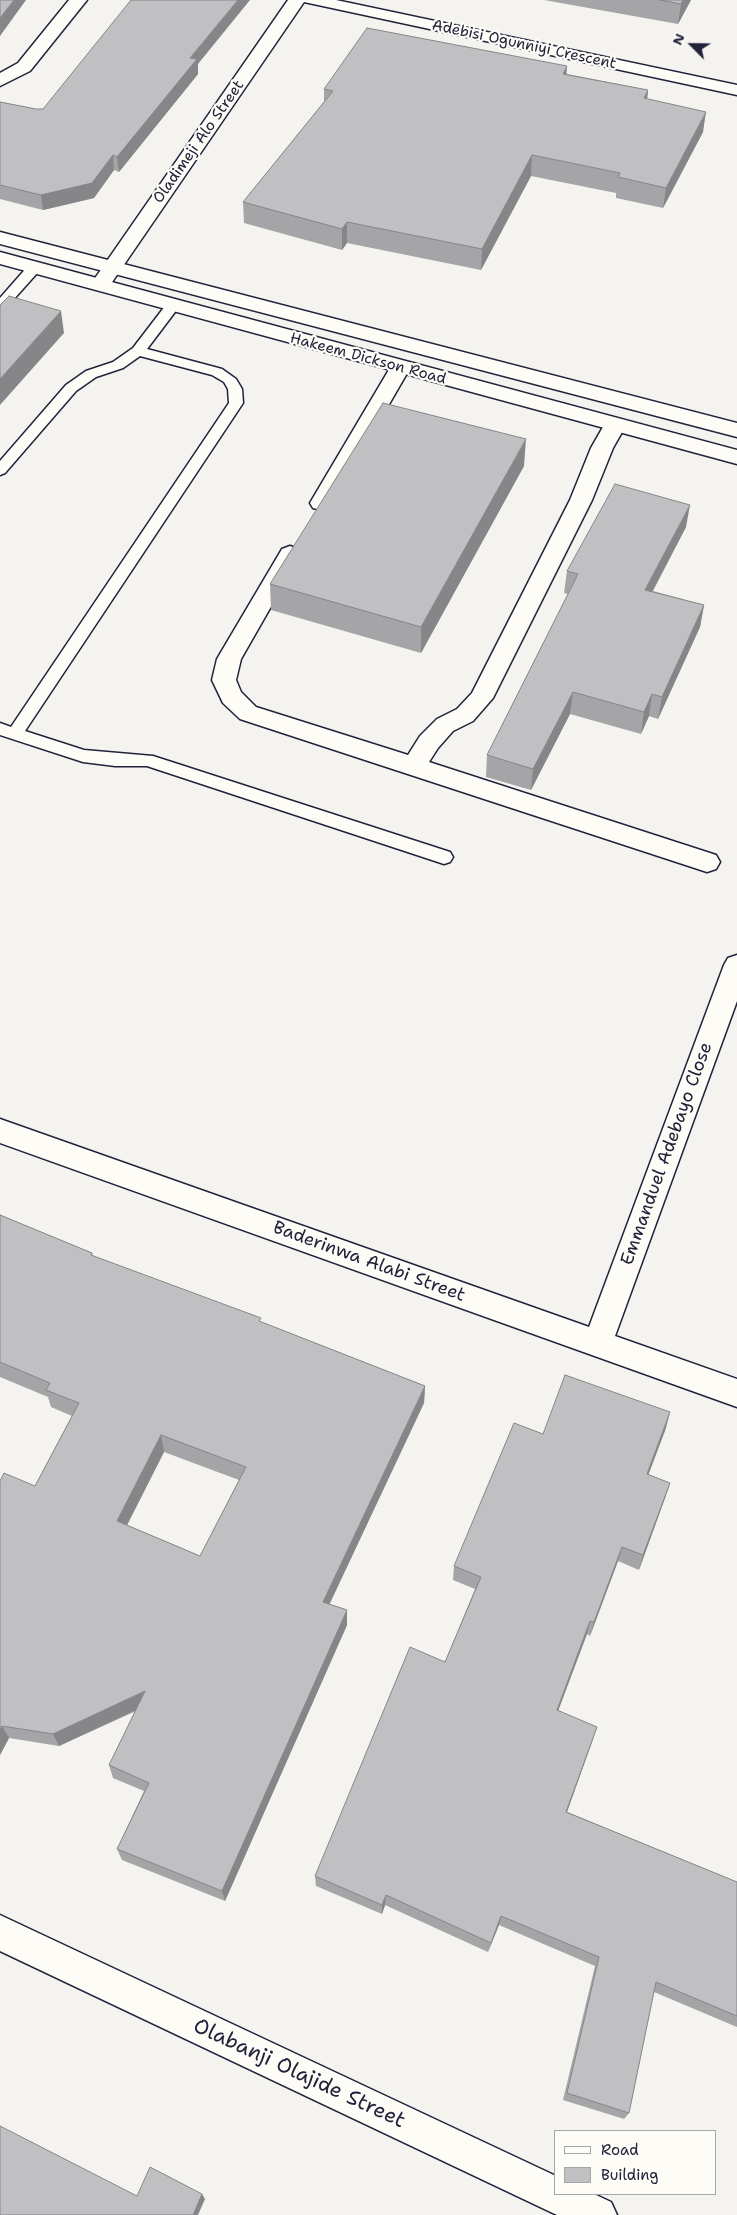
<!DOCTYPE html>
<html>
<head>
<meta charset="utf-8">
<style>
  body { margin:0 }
  #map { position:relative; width:737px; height:2215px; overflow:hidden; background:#f4f3ef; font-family:"Shantell Sans",sans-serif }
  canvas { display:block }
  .legend { position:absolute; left:554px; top:2130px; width:162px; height:65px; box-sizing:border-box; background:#fdfcf7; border:1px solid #a5a5ac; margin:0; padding:6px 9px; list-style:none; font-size:15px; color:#22223b }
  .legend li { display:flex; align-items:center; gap:10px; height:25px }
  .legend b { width:25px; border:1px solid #a5a5ac }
  .north { position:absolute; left:667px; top:20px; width:50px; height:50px; -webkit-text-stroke:4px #fdfcf7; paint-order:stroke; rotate:293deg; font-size:14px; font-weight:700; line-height:20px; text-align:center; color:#22223b }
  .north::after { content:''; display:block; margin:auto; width:18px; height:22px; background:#22223b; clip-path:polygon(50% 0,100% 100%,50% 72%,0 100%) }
</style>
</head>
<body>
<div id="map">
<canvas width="737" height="2215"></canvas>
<ul class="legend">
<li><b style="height:6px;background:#fdfcf7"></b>Road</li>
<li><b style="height:14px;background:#c0bfc2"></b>Building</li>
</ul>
<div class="north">N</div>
</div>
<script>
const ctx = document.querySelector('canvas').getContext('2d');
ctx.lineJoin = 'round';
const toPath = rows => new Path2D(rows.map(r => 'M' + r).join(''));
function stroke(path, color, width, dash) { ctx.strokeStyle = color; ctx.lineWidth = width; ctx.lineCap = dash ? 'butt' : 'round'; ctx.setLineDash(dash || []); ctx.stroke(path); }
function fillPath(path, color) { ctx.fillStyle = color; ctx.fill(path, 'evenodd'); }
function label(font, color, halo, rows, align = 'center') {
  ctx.font = font + ' "Shantell Sans",sans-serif'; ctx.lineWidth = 4.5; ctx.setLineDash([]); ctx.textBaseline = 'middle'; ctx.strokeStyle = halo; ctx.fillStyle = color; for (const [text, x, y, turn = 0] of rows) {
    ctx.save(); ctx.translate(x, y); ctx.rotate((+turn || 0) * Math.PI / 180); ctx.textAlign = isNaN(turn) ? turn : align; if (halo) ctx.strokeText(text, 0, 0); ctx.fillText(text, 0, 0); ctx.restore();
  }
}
const service = toPath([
  [34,264,41,268,39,271,5,309,0,310,0,298,29,265,34,264],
  [174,300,181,304,147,349,222,369,236,379,242,389,243,403,25,731,84,750,153,756,450,852,453,857,450,862,444,864,438,862,147,766,115,766,83,762,0,735,0,723,11,727,229,403,228,389,224,382,212,375,140,356,123,368,96,377,76,391,5,473,0,475,0,461,66,385,86,371,113,362,133,348,169,301,174,300]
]);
const minor = toPath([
  [69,0,87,0,30,71,0,86,0,73,18,63,69,0],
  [288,0,336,0,737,85,737,95,304,2,108,288,101,290,94,288,91,284,288,0],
  [400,362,407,363,410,368,332,503,329,508,321,510,313,508,310,503,390,368,393,363,400,362],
  [615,418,623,420,626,425,613,448,592,500,493,698,473,721,453,731,438,748,429,762,716,855,720,862,716,869,707,872,240,719,223,703,212,680,217,659,282,549,290,546,298,549,301,554,241,659,236,680,241,692,256,707,408,755,420,736,437,719,457,709,472,693,570,500,591,448,607,420,615,418],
  [737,955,737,1001,615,1336,737,1379,737,1407,0,1143,0,1119,589,1327,724,965,728,958,737,955],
  [0,1915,556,2176,556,2194,594,2194,611,2202,617,2215,557,2215,0,1951,0,1915]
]);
const secondary = toPath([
  [0,232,737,423,737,437,0,244,0,232],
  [0,252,737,450,737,464,0,264,0,252]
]);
stroke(service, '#22223b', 3);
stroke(minor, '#22223b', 3);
stroke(secondary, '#22223b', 3);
fillPath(service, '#fdfcf7');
fillPath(minor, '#fdfcf7');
fillPath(secondary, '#fdfcf7');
fillPath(toPath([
  [544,0,691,0,678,24],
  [198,64,198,74,119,172,114,170,94,198,43,210,0,199,0,102,36,109,43,109],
  [567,74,648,90,647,99,703,132,663,208,616,198,616,193,531,176,481,270,347,243,342,250,244,223,243,202,324,102,324,89],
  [524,466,421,653,271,610,270,584],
  [686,527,653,591,704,605,700,627,658,719,649,716,641,734,570,714,531,790,486,777,487,755,568,594,564,593,567,571],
  [0,1215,92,1253,93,1256,425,1386,424,1403,329,1604,347,1625,225,1901,122,1860,117,1849,144,1791,113,1778,109,1765,136,1711,59,1746,9,1738,0,1755,0,1481,35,1486,72,1416,51,1407,48,1397,0,1377],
  [164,1452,239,1480,200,1556,127,1525],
  [666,1428,648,1475,670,1483,665,1498,639,1570,618,1561,590,1636,587,1634,558,1710,593,1739,567,1812,737,1882,737,2027,654,1992,629,2113,624,2119,563,2100,595,1966,499,1925,488,1952,385,1905,382,1914,316,1886,315,1876,445,1662,475,1589,453,1580,454,1566,543,1434]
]), '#a5a4a7');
fillPath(toPath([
  [14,0,26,0,0,36,0,18],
  [238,0,250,0,198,64,198,74,119,172,117,157,190,58],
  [683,0,691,0,678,24,681,4],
  [567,66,566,86,563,74],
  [648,90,646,111,644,98],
  [706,112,703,132,663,208,666,188],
  [113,155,114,170,94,198,43,210,41,195],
  [532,155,531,176,481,270,482,249],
  [347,222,347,243,342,250,342,229],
  [61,311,64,333,0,405,0,379],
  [526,439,524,466,421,653,421,627],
  [690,505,686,527,642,611,645,590],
  [704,605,700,627,658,719,662,697],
  [573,692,570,714,531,790,533,769],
  [652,694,649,716,641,734,644,712],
  [425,1386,424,1403,324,1616,323,1602],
  [670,1412,666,1428,643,1489,647,1474],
  [161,1435,164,1452,121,1537,117,1521],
  [670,1483,665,1498,639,1570,643,1555],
  [622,1547,618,1561,590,1636,594,1622],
  [347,1610,347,1625,225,1901,222,1891],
  [590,1621,587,1634,554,1722,557,1710],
  [145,1691,149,1704,59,1746,53,1734],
  [2,1726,9,1738,0,1755,0,1730],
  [597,1727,593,1739,563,1823,566,1812],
  [386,1895,385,1905,382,1914,382,1905],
  [501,1916,499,1925,488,1952,491,1943],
  [202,2194,205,2199,198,2215,193,2215]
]), '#868688');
const building = toPath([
  [0,0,14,0,0,18,0,0],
  [131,0,238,0,190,58,197,59,117,157,113,155,92,183,41,195,0,185,0,102,36,109,43,109,131,0],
  [660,0,683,0,681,4,660,0],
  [367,28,567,66,563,74,648,90,644,98,706,112,666,188,618,177,620,173,532,155,482,249,347,222,342,229,243,202,333,91,324,89,367,28],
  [9,296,61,311,0,379,0,305,9,296],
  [383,403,526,439,421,627,270,584,383,403],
  [615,484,690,505,645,590,704,605,662,697,652,694,644,712,573,692,533,769,487,755,578,574,567,571,615,484],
  [0,1215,92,1253,91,1255,261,1318,259,1321,425,1386,323,1602,347,1610,222,1891,117,1849,149,1783,109,1765,145,1691,53,1734,2,1726,0,1730,0,1481,4,1473,35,1486,79,1403,46,1390,50,1383,0,1362,0,1215],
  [161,1435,246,1467,200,1556,117,1521,161,1435],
  [565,1375,670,1412,647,1474,670,1483,643,1555,622,1547,594,1622,590,1621,557,1710,597,1727,566,1812,737,1882,737,2016,656,1982,629,2113,567,2093,599,1957,501,1916,491,1943,386,1895,382,1905,315,1876,410,1647,445,1662,481,1577,454,1566,514,1423,543,1434,565,1375],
  [0,2126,137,2196,150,2167,202,2194,193,2215,0,2215,0,2126]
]);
fillPath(building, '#c0bfc2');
stroke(building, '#868688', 1);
label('15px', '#22223b', '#fdfcf7', [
  ["Adebisi Ogunniyi Crescent",524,45,12],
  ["Oladimeji Alo Street",199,142,-55],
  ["Hakeem Dickson Road",368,359,15]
]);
label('18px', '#22223b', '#fdfcf7', [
  ["Emmanduel Adebayo Close",667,1154,-70],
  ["Baderinwa Alabi Street",369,1262,20]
]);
label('21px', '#22223b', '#fdfcf7', [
  ["Olabanji Olajide Street",299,2074,25]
]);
</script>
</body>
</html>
